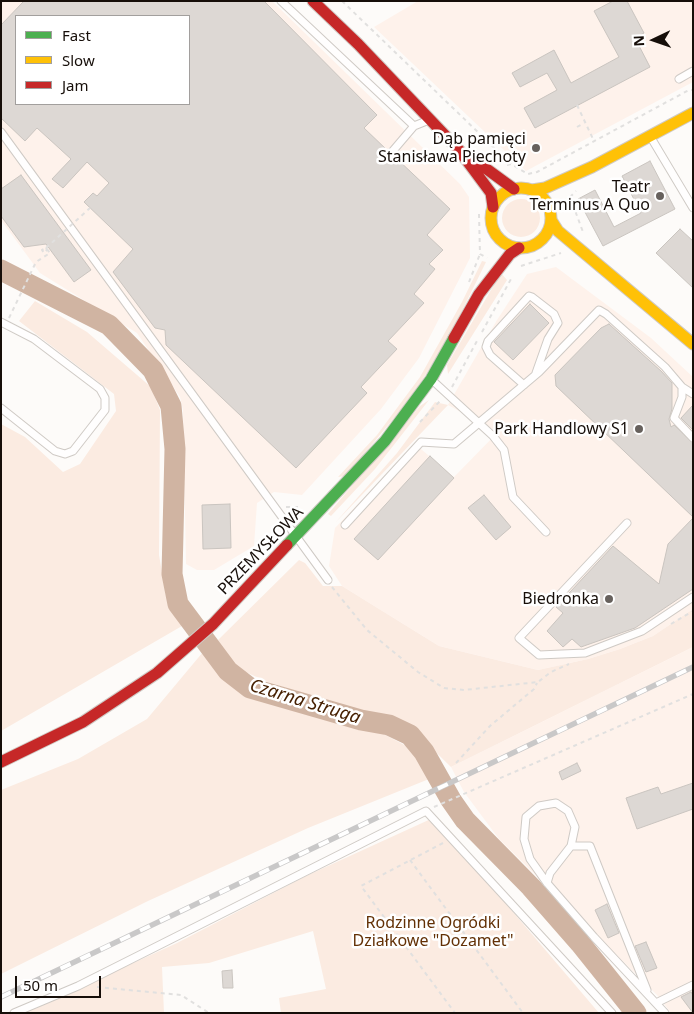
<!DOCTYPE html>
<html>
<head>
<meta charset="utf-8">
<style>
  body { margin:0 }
  #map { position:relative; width:694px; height:1014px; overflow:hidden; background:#fdfbf9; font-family:"Noto Sans",sans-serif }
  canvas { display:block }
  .frame { position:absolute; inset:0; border:2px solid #160e09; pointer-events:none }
  .legend { position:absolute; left:15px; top:15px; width:175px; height:90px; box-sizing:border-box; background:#fff; border:1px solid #a29f9d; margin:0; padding:6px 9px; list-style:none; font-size:15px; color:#160e09 }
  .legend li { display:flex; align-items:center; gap:10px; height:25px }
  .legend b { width:25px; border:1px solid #a29f9d }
  .north { position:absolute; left:629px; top:15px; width:50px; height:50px; -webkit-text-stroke:4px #fff; paint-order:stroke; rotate:267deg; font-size:14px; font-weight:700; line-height:20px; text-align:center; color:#160e09 }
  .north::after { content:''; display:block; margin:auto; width:18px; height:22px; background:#160e09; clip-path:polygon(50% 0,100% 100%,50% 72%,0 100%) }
  .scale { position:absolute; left:15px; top:976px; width:86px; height:22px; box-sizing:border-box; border:2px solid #160e09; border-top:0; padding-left:6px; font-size:15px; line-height:18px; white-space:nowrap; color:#160e09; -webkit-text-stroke:4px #fff; paint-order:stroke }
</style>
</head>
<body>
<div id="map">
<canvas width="694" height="1014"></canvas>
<div class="frame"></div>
<ul class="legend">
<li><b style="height:6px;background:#4caf50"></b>Fast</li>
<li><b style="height:6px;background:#ffc107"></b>Slow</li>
<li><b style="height:6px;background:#c62828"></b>Jam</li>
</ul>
<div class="north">N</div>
<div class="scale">50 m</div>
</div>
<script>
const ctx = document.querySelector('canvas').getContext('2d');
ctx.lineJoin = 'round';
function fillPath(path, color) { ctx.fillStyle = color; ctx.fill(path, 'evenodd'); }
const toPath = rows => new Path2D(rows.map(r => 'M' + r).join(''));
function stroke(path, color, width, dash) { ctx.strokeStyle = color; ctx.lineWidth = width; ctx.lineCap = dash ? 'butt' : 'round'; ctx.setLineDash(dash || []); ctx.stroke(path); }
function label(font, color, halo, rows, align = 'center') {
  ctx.font = font + ' "Noto Sans",sans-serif'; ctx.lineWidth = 5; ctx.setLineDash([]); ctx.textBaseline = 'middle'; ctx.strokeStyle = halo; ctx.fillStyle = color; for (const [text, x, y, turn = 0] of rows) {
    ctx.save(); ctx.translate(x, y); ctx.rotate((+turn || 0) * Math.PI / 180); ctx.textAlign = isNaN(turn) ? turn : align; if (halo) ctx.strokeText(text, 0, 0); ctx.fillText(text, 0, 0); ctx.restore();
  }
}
fillPath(toPath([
  [1,1,272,1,460,184,469,197,470,258,419,358,381,409,302,495,274,492,257,503,254,546,214,570,197,570,186,564,183,410,180,397,137,333,40,273,1,220],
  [16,16,189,16,189,104,16,104],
  [418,1,693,1,693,82,526,171,374,27],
  [556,267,651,338,693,377,693,609,653,636,620,649,588,659,538,670,439,646,342,586,329,566,335,528,415,444,454,477,498,432,448,405,497,320,527,274],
  [693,647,693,1013,671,1013,657,995,499,839,464,792,451,767]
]), '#fef2eb');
fillPath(toPath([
  '502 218a19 19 0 1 1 38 0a19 19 0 1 1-38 0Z',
  [482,261,486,262,450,335,413,395,346,476,338,477,377,435,420,377,462,302],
  [501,273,507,280,448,374,447,365],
  [35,301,87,332,151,387,160,410,159,555,166,596,182,626,1,731,1,424,25,437,63,472,80,464,116,411,114,394,19,321],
  [429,400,375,469,331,516,328,514,420,406],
  [435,402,448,405,335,523,397,453],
  [299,560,305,563,323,586,342,586,439,646,538,670,588,659,620,649,653,636,693,609,693,647,451,767,409,726,354,711,268,682,234,667,218,640],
  [203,652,231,685,258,699,380,732,410,748,429,779,308,828,148,901,1,974,1,790,78,759,147,719],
  [433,818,599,1013,281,1013,279,998,326,989,313,931,209,963,162,967,164,1013,24,1013,177,943,306,876]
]), '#fbebe1');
stroke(toPath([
  [1,270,109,325,153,370,171,406,175,449,172,574,178,604,228,671,250,688,361,720,389,725,410,735,424,752,451,800,465,820,531,887,580,943,636,1013]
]), '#d0b4a2', 21);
const building = toPath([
  [24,1,264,1,377,115,364,128,387,150,387,157,395,157,450,209,427,235,443,250,429,264,435,269,414,294,424,303,388,341,397,349,361,387,367,393,296,468,166,345,165,330,155,328,113,272,133,249,84,202,93,193,97,196,109,183,87,162,63,188,52,179,71,159,37,128,25,141,1,118,1,25,24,1],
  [16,16,189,16,189,104,16,104,16,16],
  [613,1,627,1,644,33,635,38,650,67,535,128,524,108,557,90,547,73,520,87,512,73,554,50,571,83,619,57,594,11,613,1],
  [650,161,675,209,603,246,578,199,595,190,614,227,641,213,622,176,650,161],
  [21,175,91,270,74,282,46,244,24,247,1,216,1,189,21,175],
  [680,229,693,241,693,288,656,253,680,229],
  [530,304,549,323,513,360,494,342,530,304],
  [609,324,661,371,672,383,672,409,669,419,671,427,674,425,693,443,693,517,556,386,555,375,601,328,609,324],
  [693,405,693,430,681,418,693,405],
  [430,456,454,478,378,560,354,539,430,456],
  [484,495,511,527,496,540,468,508,484,495],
  [230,504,231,548,203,549,202,505,230,504],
  [693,518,693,589,635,628,581,647,572,639,563,647,547,631,563,613,556,607,613,546,659,584,668,544,693,518],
  [577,763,581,771,562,780,559,772,577,763],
  [693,783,693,809,637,829,626,798,658,787,661,794,693,783],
  [607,904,619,933,608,938,595,910,607,904],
  [646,942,657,968,646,972,635,946,646,942],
  [232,970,233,988,223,988,222,971,232,970],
  [691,992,693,995,693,1013,681,997,691,992]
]);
fillPath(building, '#ddd8d4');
stroke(building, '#cac5c0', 1);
const lane = toPath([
  [281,1,414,126],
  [679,79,693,71],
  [1,132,328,580],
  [650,136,693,208],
  [391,153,414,126,429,120],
  [1,322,34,339,100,389,105,398,105,410,73,451,65,454,55,451,1,408],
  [432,380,493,436,504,450,513,497,546,532],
  [524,385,490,355,486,347,488,341,529,296,532,297,554,314,558,323,548,339,536,373],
  [682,387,693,394],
  [627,523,519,638,539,655,585,653,642,631,693,597],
  [345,525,421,442,454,444,539,372,599,310,606,314,665,367,682,387,682,397,674,418,693,438],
  [571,846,590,846,647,990],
  [547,883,550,873,571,846,575,827,568,811,556,803,539,806,526,817,524,839,530,859,547,883,594,937,665,1013],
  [656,1003,693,985],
  [14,1013,78,986,426,811,612,1013]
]);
const fast = toPath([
  [287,545,385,441,431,379,454,338]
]);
const slow = toPath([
  '491 218a30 30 0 1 1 60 0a30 30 0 1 1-60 0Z',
  [532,190,545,188,592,167,693,113],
  [551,220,558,231,693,344]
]);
const jam = toPath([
  [313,1,358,44,459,150,491,193,493,207],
  [473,159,514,189],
  [454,338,479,294,510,254,519,248],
  [1,762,83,722,157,673,213,624,287,545]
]);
stroke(lane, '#cfcac5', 9);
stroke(fast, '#cfcac5', 13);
stroke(slow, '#cfcac5', 13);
stroke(jam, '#cfcac5', 13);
stroke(toPath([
  [342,1,511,164],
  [577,105,594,141],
  [577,127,584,123],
  [507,165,511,164,528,174,537,172,689,90,693,90],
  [570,197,576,191],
  [570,197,583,232],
  [479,214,480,254,487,258],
  [521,266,561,253],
  [469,282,480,254],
  [9,318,36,262,50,253,46,248,42,250,44,253,47,250,46,248],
  [482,332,511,279],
  [452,387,477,341],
  [420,422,441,400],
  [286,507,301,507],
  [332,587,367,630,418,672,444,688,464,690,538,682,551,672,569,664],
  [671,624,693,611],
  [456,763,490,726,534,689,537,683],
  [434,807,693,694],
  [443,843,361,886,455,1013],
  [410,860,523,1013],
  [97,987,181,995,209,1013]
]), '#e1e0df', 2, [4, 4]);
stroke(lane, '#fffefe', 7);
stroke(fast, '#4caf50', 11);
stroke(slow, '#ffc107', 11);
stroke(jam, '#c62828', 11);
const rail = toPath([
  [1,997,693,667]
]);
stroke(rail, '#c9c8c8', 5.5);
stroke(rail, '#fff', 4, [11]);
stroke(toPath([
  [46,248,90,208]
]), '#e1e0df', 2, [4, 4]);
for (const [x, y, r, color] of [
  [536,148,5,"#67615d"],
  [660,196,5,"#67615d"],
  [639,429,5,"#67615d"],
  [609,599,5,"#67615d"]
]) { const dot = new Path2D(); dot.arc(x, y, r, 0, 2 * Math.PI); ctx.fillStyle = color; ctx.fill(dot); stroke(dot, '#fff', 2); }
label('16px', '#160e09', '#fff', [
  ["Dąb pamięci",526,139],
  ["Stanisława Piechoty",526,157],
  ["Teatr",650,187],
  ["Terminus A Quo",650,205],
  ["Park Handlowy S1",629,429],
  ["Biedronka",599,599]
], 'right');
label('16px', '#160e09', '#fff', [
  ["PRZEMYSŁOWA",261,551,-46]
]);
label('16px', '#633106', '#fff', [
  ["Rodzinne Ogródki",433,923],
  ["Działkowe \"Dozamet\"",433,941]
]);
label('italic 18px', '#462002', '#fff', [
  ["Czarna Struga",305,702,17]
]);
</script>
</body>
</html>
